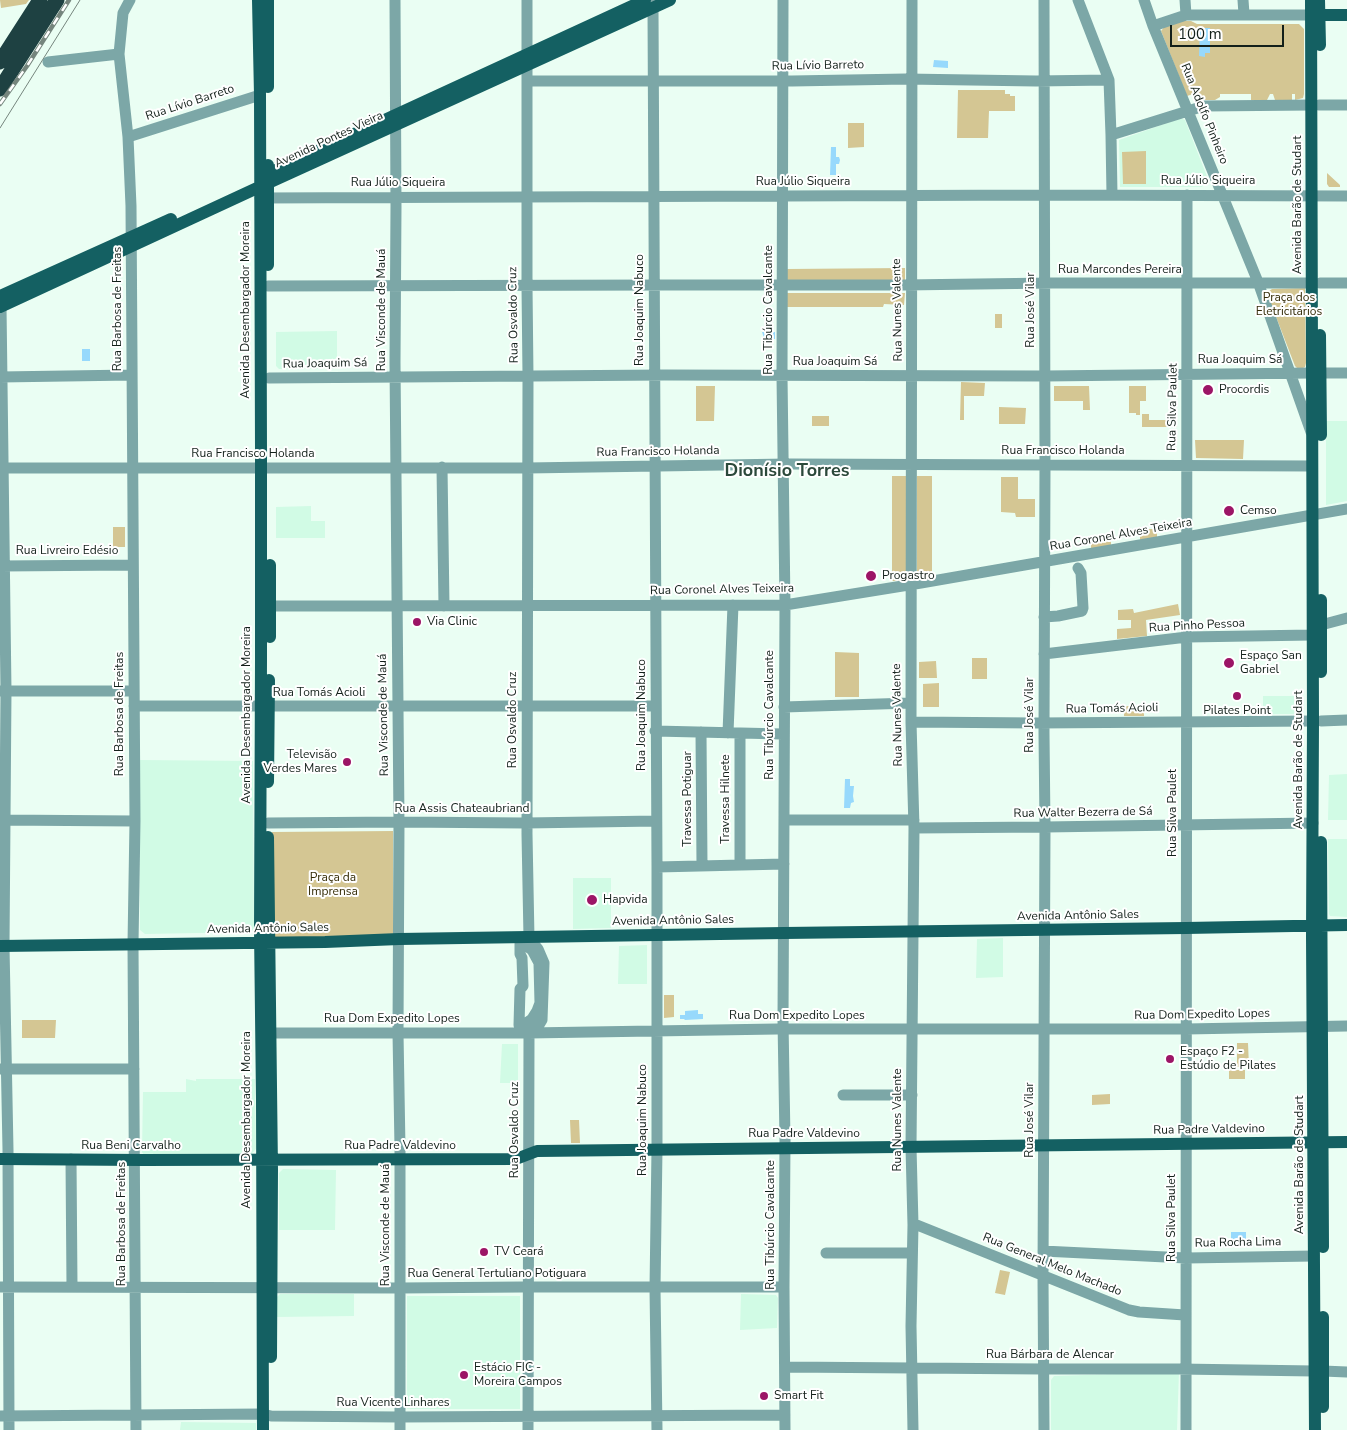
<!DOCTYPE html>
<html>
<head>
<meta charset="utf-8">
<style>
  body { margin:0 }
  #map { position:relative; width:1347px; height:1430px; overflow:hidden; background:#eafef3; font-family:"Nunito Sans",sans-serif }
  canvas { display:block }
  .scale { position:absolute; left:1170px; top:25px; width:114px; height:22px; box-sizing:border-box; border:2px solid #13201a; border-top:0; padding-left:6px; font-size:15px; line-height:18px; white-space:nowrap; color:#13201a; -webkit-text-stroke:4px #fff; paint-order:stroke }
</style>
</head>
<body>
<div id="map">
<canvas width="1347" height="1430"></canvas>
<div class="scale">100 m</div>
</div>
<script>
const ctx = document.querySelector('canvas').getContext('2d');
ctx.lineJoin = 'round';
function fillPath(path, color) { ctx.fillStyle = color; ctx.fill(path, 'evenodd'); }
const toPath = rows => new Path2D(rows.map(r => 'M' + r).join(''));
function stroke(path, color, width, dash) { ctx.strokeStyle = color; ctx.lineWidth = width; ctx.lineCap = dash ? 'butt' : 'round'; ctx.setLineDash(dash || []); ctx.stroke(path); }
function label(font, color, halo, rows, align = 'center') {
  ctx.font = font + ' "Nunito Sans",sans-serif'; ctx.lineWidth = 4; ctx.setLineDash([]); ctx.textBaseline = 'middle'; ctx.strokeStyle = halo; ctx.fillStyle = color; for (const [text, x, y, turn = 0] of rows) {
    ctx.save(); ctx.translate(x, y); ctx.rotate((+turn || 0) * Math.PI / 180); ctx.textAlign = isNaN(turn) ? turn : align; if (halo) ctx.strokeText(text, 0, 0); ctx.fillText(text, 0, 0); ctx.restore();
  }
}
fillPath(toPath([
  [1181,118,1185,120,1208,179,1202,187,1120,187,1119,140],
  [337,331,337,369,279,369,276,366,276,332],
  [1326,421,1347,421,1347,501,1326,505],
  [311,506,311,521,325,521,325,538,276,538,276,507],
  [1263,696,1304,696,1304,714,1263,714],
  [139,760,253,761,254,929,250,932,145,934,140,930],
  [1347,774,1347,820,1328,820,1329,775],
  [1328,839,1347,839,1347,917,1330,916,1329,914],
  [573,878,611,878,611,928,573,929],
  [1003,938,1003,977,976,978,977,939],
  [647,945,647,984,618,984,619,946],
  [502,1044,518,1044,518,1083,500,1083],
  [186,1079,196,1081,196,1079,255,1079,256,1149,251,1154,144,1155,142,1152,143,1092,186,1092],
  [283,1169,336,1170,335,1230,279,1230,279,1173],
  [280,1294,354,1294,354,1316,277,1317,277,1297],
  [741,1294,776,1295,778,1298,777,1328,740,1330],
  [407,1296,520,1296,520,1409,407,1409],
  [1179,1372,1177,1430,1051,1430,1051,1380,1054,1376],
  [181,1422,256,1423,256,1430,180,1430]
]), '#d1fbe5');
fillPath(toPath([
  [0,0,29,0,26,4,1,8],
  [1179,21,1191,21,1197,24,1299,24,1304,29,1304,94,1303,98,1295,100,1295,94,1292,94,1292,100,1275,100,1273,94,1270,94,1267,100,1251,100,1251,94,1220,94,1220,97,1215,100,1202,100,1196,93,1187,96,1161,31,1165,26],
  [958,90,1005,90,1005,94,1010,94,1010,96,1015,96,1015,111,989,111,988,138,957,138],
  [848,123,864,123,864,147,848,148],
  [1146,151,1146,184,1123,184,1122,152],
  [1327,173,1340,185,1340,187,1329,187,1327,184],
  [905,268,905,282,787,283,787,269],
  [1305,288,1306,363,1305,367,1301,369,1297,368,1295,366,1268,296,1269,291,1272,289],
  [787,293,905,293,904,305,884,304,883,307,787,307],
  [995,314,1002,314,1002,328,995,328],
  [961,382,985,383,984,396,964,396,964,420,960,420],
  [696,386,715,386,714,421,696,421],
  [1054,386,1089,386,1090,410,1083,410,1083,401,1054,401],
  [1129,386,1146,386,1146,401,1140,401,1140,415,1136,415,1136,413,1129,413],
  [999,407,1026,408,1025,424,999,424],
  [1142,414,1149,414,1149,420,1177,420,1177,427,1142,427],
  [812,416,829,416,829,426,812,426],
  [1195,440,1244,440,1243,459,1196,458],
  [892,476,907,476,906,581,892,581],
  [917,476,932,476,932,577,917,580],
  [1001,477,1018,477,1018,499,1035,499,1035,517,1016,517,1015,513,1001,512],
  [113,527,125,527,125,547,113,547],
  [1140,529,1157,529,1157,537,1140,540],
  [1091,538,1111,538,1111,545,1091,549],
  [1178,604,1180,615,1146,620,1147,636,1117,639,1117,629,1131,628,1131,620,1118,620,1118,610,1133,609,1134,613],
  [835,652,859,653,859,697,835,697],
  [972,658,987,658,987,679,972,679],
  [936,661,937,678,919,678,919,662],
  [939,683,939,707,923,707,923,684],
  [1124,706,1144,706,1144,716,1124,716],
  [393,831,393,937,273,938,272,832],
  [664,995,674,995,674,1017,664,1018],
  [22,1020,56,1020,55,1038,22,1038],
  [1237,1043,1248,1043,1249,1067,1237,1067],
  [1229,1070,1245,1070,1245,1079,1229,1079],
  [1110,1094,1110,1104,1092,1105,1092,1095],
  [570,1120,579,1120,580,1143,571,1143],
  [1000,1270,1010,1272,1005,1295,995,1293]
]), '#d4c693');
fillPath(toPath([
  [1200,28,1210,28,1210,53,1205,53,1205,57,1199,56],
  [934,60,948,61,948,68,933,67],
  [831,147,836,147,836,157,839,157,840,160,839,164,836,164,836,175,830,175],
  [765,328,771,328,771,332,775,332,775,339,764,338,762,332,765,332],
  [82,349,90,349,90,361,82,361],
  [845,779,850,779,850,786,854,786,853,796,854,802,851,803,850,808,844,808],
  [698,1010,698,1014,703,1014,703,1019,685,1020,684,1019,680,1019,680,1015,685,1015,685,1011],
  [1231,1232,1246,1232,1246,1246,1240,1246,1240,1240,1231,1240]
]), '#97d9fc');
stroke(toPath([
  [130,0,123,13,119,54,128,137,131,206,135,821,133,944,136,1430],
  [395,0,396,206,395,362,399,822,398,1033,400,1148,400,1430],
  [527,0,527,286,528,376,527,834,529,938,538,949,544,963,542,1020,539,1025,529,1033],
  [783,0,782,376,785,605,783,1021,785,1140,784,1287,785,1430],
  [912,0,911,722,914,828,911,1147,913,1225,911,1326,913,1430],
  [1078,0,1109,80,1111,135,1112,195],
  [1144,0,1153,26,1258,282,1311,432],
  [1185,0,1186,15],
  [1243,0,1244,14],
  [1153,26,1186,15,1311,15],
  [48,62,119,54],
  [527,81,792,81,906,79,1036,81,1109,80],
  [1319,105,1347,105],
  [1111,135,1204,106,1312,105],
  [128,137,260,95],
  [260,198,1044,195,1347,196],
  [1320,283,1347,283],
  [268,286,664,285,904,285,1052,283,1312,283],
  [1,306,6,691,4,946,8,1150,9,1430],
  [1321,373,1347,373],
  [0,377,132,375],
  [269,378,664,375,1045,376,1312,373],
  [442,467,444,606],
  [4,468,527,468,789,464,1312,466],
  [0,566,133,565],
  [270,606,785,605,921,583,1347,509],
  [1044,617,1058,616,1082,611,1083,608,1081,573,1078,568],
  [1044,654,1187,637,1312,635,1321,625,1347,618],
  [0,691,133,691],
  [134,706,655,706],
  [784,707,911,703],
  [1321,721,1347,720],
  [911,722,1037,723,1313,721],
  [655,731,783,734],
  [701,732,702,866],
  [728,733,733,605],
  [0,820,135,821],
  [784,820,914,820],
  [268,823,399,822,526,823,656,821],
  [914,828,1045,827,1313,823],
  [740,865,740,733],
  [657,867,784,864],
  [520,944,525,945,532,950,539,963,540,1003,537,1011,532,1019,522,1026,519,1025,520,989,523,986,522,958,520,954,520,944],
  [271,1033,529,1033,777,1029,1186,1029,1347,1026],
  [0,1069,134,1069],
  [843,1095,912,1095],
  [71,1159,72,1287],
  [913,1225,917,1225,1129,1310,1139,1312,1185,1315],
  [1043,1251,1186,1258,1314,1256],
  [826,1253,912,1253],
  [0,1287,400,1288,522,1287,784,1287],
  [785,1367,1043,1369,1179,1369,1314,1371],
  [1323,1371,1347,1372],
  [0,1416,263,1414,271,1416,400,1417,785,1415],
  [528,1430,529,1033],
  [657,1430,655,1288,657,1149,657,867,653,8,657,0],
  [1044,1430,1043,1276,1045,827,1044,733,1045,465,1044,0],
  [1186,1430,1187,195]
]), '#7ca7a7', 11);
stroke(toPath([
  [258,0,260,95,261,453,261,659,260,930,262,1100,263,1430],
  [268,0,268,87],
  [1311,0,1313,721,1312,936,1315,1430],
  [1319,0,1320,45],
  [1312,15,1347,15],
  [268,165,268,265],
  [261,177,645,0],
  [0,296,171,219],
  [0,307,255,189,670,0],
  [1320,335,1321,435],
  [270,565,270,637],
  [1321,600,1321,672],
  [268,782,269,680],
  [268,837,272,1170,271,1357],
  [1321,842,1323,1247],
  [0,946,325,942,399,939,784,933,1186,928,1347,925],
  [0,1159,143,1160,516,1159,537,1151,1347,1142],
  [1323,1317,1323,1407]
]), '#146062', 12);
stroke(toPath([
  [0,62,40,0],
  [0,89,57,0]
]), '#1e4142', 15);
stroke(toPath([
  [0,128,80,0]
]), '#75857d', 1);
const rail = toPath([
  [0,104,27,66,69,0]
]);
stroke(rail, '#75857d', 4.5);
stroke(rail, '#fff', 2.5, [8]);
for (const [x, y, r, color] of [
  [1208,390,6,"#9c1566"],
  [1229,511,6,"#9c1566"],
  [871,576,6,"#9c1566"],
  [417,622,5,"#9c1566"],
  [1229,663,6,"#9c1566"],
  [1237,696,5,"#9c1566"],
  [347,762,5,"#9c1566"],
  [592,900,6,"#9c1566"],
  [1170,1059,5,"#9c1566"],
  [484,1252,5,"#9c1566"],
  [464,1375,5,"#9c1566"],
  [764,1396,5,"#9c1566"]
]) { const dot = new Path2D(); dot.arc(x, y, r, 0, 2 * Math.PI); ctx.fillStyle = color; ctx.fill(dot); stroke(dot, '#fff', 2); }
label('12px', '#13201a', '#fff', [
  ["Rua Lívio Barreto",818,66,-1],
  ["Rua Lívio Barreto",190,103,-18],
  ["Rua Adolfo Pinheiro",1204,114,68],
  ["Avenida Pontes Vieira",329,140,-25],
  ["Rua Júlio Siqueira",1208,181],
  ["Rua Júlio Siqueira",803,182],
  ["Rua Júlio Siqueira",398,183],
  ["Avenida Barão de Studart",1298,205,-90],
  ["Rua Marcondes Pereira",1120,270],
  ["Rua Barbosa de Freitas",118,309,-90],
  ["Avenida Desembargador Moreira",246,310,-90],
  ["Rua Visconde de Mauá",382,310,-90],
  ["Rua Joaquim Nabuco",640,310,-90],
  ["Rua Tibúrcio Cavalcante",769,310,-90],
  ["Rua Nunes Valente",898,310,-91],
  ["Rua José Vilar",1031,310,-90],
  ["Rua Osvaldo Cruz",514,315,-91],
  ["Rua Joaquim Sá",1240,360],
  ["Rua Joaquim Sá",835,362],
  ["Rua Joaquim Sá",325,364,-1],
  ["Rua Silva Paulet",1173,407,-89],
  ["Rua Francisco Holanda",1063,451],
  ["Rua Francisco Holanda",658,452,-1],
  ["Rua Francisco Holanda",253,454],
  ["Rua Coronel Alves Teixeira",1121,535,-10],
  ["Rua Livreiro Edésio",67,551],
  ["Rua Coronel Alves Teixeira",722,590,-1],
  ["Rua Pinho Pessoa",1197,626,-3],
  ["Rua Tomás Acioli",319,693],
  ["Rua Tomás Acioli",1112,709,-1],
  ["Rua Barbosa de Freitas",120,714,-90],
  ["Avenida Desembargador Moreira",247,715,-90],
  ["Rua Visconde de Mauá",384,715,-91],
  ["Rua Joaquim Nabuco",642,715,-90],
  ["Rua Tibúrcio Cavalcante",770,715,-90],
  ["Rua Nunes Valente",898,715,-91],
  ["Rua José Vilar",1030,715,-90],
  ["Rua Osvaldo Cruz",513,720,-90],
  ["Avenida Barão de Studart",1299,760,-90],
  ["Travessa Potiguar",688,799,-90],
  ["Travessa Hilnete",726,799,-90],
  ["Rua Assis Chateaubriand",462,809],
  ["Rua Walter Bezerra de Sá",1083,813,-1],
  ["Rua Silva Paulet",1173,813,-90],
  ["Avenida Antônio Sales",1078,916,-1],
  ["Avenida Antônio Sales",673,921,-1],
  ["Avenida Antônio Sales",268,929,-1],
  ["Rua Dom Expedito Lopes",1202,1015,-1],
  ["Rua Dom Expedito Lopes",797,1016],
  ["Rua Dom Expedito Lopes",392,1019],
  ["Avenida Desembargador Moreira",247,1120,-90],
  ["Rua Joaquim Nabuco",643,1120,-90],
  ["Rua Nunes Valente",898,1120,-90],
  ["Rua José Vilar",1030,1120,-90],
  ["Rua Osvaldo Cruz",515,1130,-90],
  ["Rua Padre Valdevino",1209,1130,-1],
  ["Rua Padre Valdevino",804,1134],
  ["Rua Beni Carvalho",131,1146],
  ["Rua Padre Valdevino",400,1146],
  ["Avenida Barão de Studart",1300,1165,-90],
  ["Rua Silva Paulet",1172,1218,-90],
  ["Rua Barbosa de Freitas",122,1224,-90],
  ["Rua Visconde de Mauá",386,1225,-90],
  ["Rua Tibúrcio Cavalcante",771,1225,-90],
  ["Rua Rocha Lima",1238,1243,-1],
  ["Rua General Melo Machado",1052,1265,22],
  ["Rua General Tertuliano Potiguara",497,1274],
  ["Rua Bárbara de Alencar",1050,1355],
  ["Rua Vicente Linhares",393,1403]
]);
label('12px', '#352c08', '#fff', [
  ["Praça dos",1289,298],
  ["Eletricitários",1289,312],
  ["Praça da",333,878],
  ["Imprensa",333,892]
]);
label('12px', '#13201a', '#fff', [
  ["Procordis",1219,390],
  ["Cemso",1240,511],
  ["Progastro",882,576],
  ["Via Clinic",427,622],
  ["Espaço San",1240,656],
  ["Gabriel",1240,670],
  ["Pilates Point",1237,711,"center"],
  ["Televisão",337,755,"right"],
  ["Verdes Mares",337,769,"right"],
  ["Hapvida",603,900],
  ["Espaço F2 -",1180,1052],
  ["Estúdio de Pilates",1180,1066],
  ["TV Ceará",494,1252],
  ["Estácio FIC -",474,1368],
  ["Moreira Campos",474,1382],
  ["Smart Fit",774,1396]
], 'left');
label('bold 18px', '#2c493b', '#fff', [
  ["Dionísio Torres",787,472]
]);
</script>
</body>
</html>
